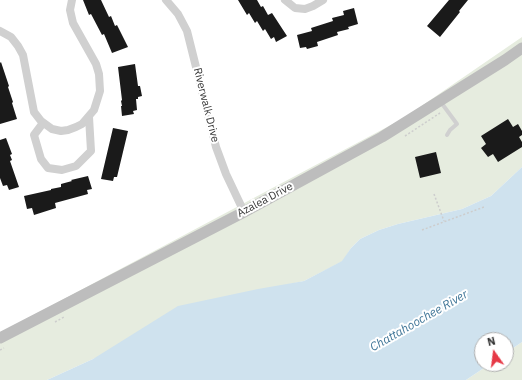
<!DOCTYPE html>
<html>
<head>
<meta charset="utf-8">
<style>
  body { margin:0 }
  #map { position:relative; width:522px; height:380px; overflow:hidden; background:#fff; font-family:"IBM Plex Sans",sans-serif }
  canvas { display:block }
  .north { position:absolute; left:474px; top:332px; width:40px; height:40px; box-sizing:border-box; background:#fff; border:1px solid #adadad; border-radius:50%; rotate:346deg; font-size:11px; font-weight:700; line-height:16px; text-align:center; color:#333 }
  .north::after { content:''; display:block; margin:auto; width:14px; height:18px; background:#e63946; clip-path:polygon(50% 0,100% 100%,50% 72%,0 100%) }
</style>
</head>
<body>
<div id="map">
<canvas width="522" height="380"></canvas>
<div class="north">N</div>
</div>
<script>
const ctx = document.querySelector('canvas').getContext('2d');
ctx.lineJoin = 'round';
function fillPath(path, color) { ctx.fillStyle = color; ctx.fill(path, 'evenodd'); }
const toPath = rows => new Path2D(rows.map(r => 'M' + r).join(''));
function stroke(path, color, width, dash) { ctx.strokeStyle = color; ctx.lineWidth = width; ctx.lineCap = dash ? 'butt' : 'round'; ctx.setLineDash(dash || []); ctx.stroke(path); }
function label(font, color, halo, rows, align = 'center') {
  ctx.font = font + ' "IBM Plex Sans",sans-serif'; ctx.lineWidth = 4; ctx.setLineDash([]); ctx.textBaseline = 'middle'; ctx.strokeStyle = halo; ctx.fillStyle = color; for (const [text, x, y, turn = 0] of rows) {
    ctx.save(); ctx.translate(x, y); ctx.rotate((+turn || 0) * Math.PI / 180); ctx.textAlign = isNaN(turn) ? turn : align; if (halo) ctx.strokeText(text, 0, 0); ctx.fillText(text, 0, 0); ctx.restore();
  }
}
fillPath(toPath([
  [522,37,522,167,491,196,462,209,398,224,379,230,360,239,351,248,343,261,304,281,285,285,93,359,47,380,0,380,0,333,404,118],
  [522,342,522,380,466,380,490,364,506,364,506,353]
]), '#e6ecdf');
fillPath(toPath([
  [522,167,522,342,506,353,506,340,482,340,482,364,490,364,466,380,47,380,93,359,178,306,258,289,304,281,342,261,351,248,360,239,379,230,398,224,462,209,491,196]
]), '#cfe2ee');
fillPath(toPath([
  [83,0,101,0,109,17,111,16,115,26,117,25,128,47,112,53,104,34,102,35,91,14,89,15],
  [238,0,257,0,261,7,263,6,268,15,272,13,287,36,276,42,274,37,271,39,265,29,263,31,257,21,255,23,249,13,247,15],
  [449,0,468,0,459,11,460,12,440,37,427,26],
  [354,8,358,24,348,27,349,29,337,32,338,35,317,42,318,46,307,49,306,47,300,48,297,35,312,31,311,28,333,21,332,18,344,15,343,11],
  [1,62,9,86,8,87,13,102,12,103,17,119,0,124,0,63],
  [135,64,138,86,140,86,142,96,138,97,138,99,136,99,137,110,133,111,134,114,122,116,121,106,122,106,121,101,122,100,118,67],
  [508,119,513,127,518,124,522,131,522,135,519,137,522,142,522,147,498,162,493,154,488,157,481,148,486,144,481,136],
  [113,128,128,131,117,177,114,177,113,181,101,179],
  [6,138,12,154,10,155,12,160,10,161,19,187,9,190,7,185,3,186,0,178,0,140],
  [436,152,441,173,420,178,415,157],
  [88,176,92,189,87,190,88,194,55,203,56,208,34,215,32,208,27,209,24,196,51,190,51,189,61,187,61,184,72,181,71,180]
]), '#1a1a1a');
stroke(toPath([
  [405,136,440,113],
  [434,194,444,221],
  [422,230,484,207],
  [55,322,64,317],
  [0,350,4,348]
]), '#cdcdcd', 1.5, [2, 2]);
stroke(toPath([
  [440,101,457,124,450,130,447,135]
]), '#d0d0d0', 4);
stroke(toPath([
  [166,0,178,14,187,31,216,147,226,174,244,212],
  [285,0,295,8,305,9,313,6,323,0],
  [0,31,11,37,18,46,23,55,34,112,41,121,52,129,61,131,68,130,76,127,82,124,94,110,100,91,99,74,96,64,73,23,70,10,72,0],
  [43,123,34,135,41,159,48,168,62,170,76,166,91,151,89,117]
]), '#d0d0d0', 8);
stroke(toPath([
  [0,338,244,212,382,137,505,60,522,48]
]), '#bdbdbd', 11);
label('11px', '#333', '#fff', [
  ["Riverwalk Drive",206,105,76],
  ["Azalea Drive",265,200,-28]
]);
label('italic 12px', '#3f7597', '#fff', [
  ["Chattahoochee River",419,321,-30]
]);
</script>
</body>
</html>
